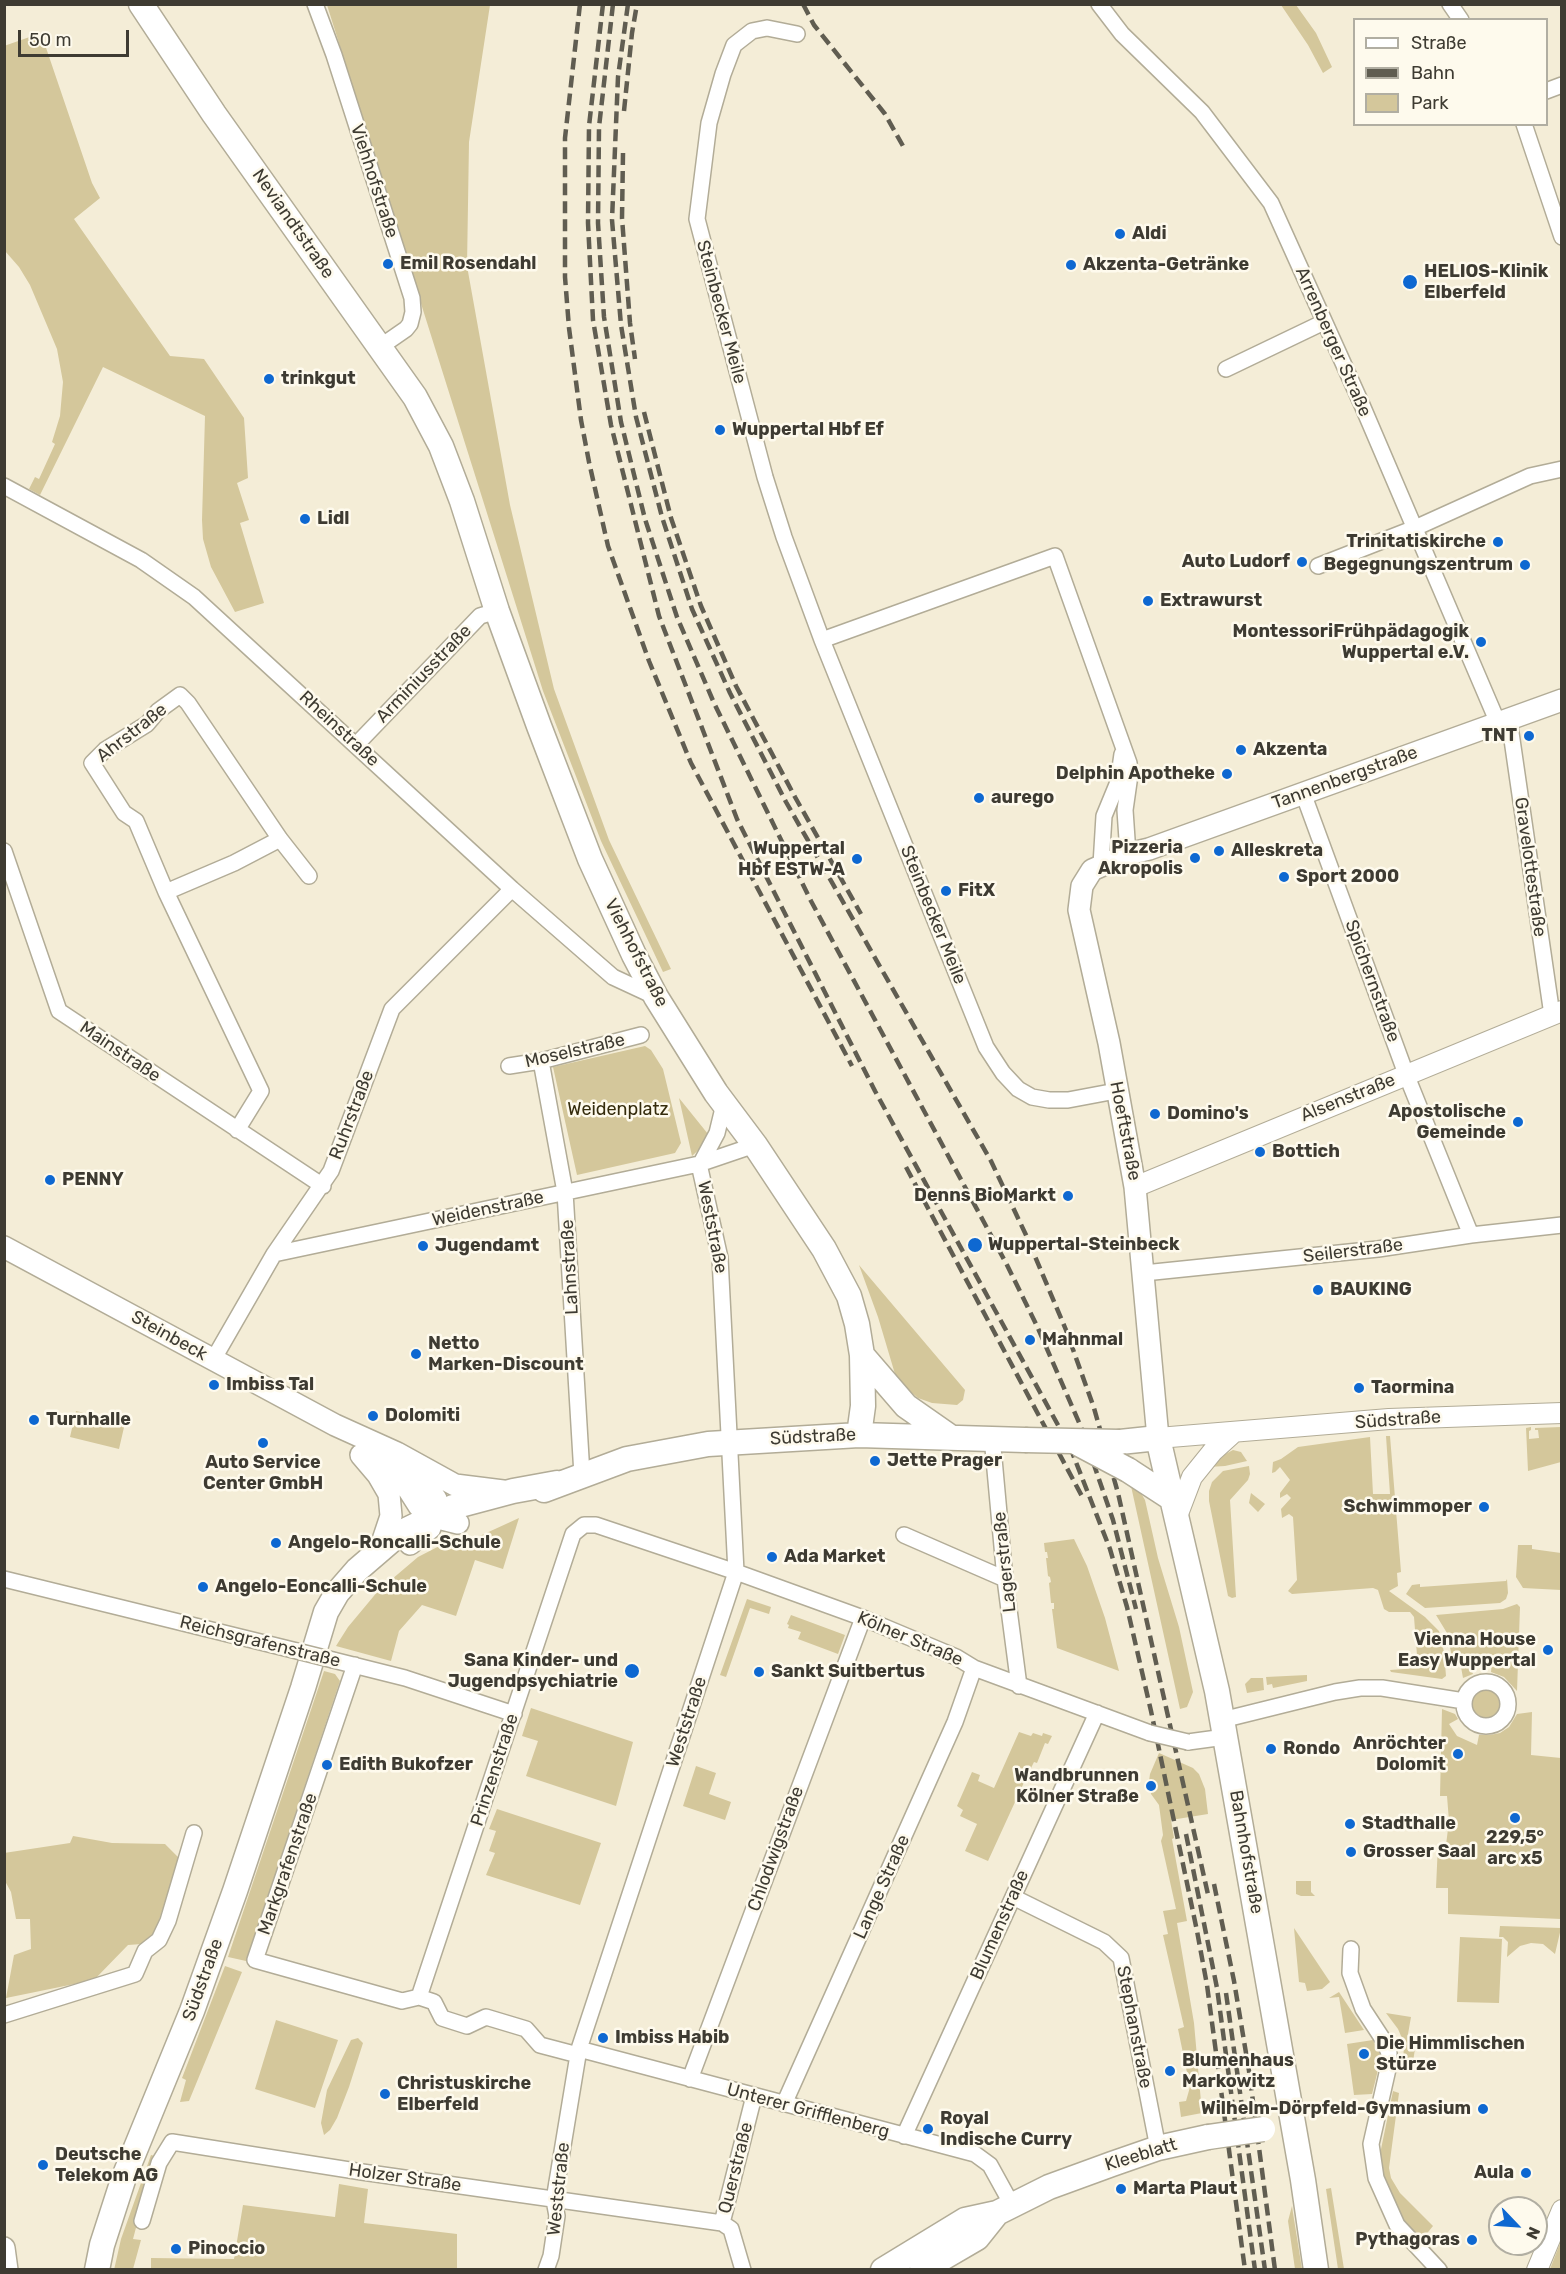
<!DOCTYPE html>
<html>
<head>
<meta charset="utf-8">
<style>
  body { margin:0 }
  #map { position:relative; width:1566px; height:2274px; overflow:hidden; background:#f4edd7; font-family:Rubik,sans-serif }
  canvas { display:block }
  .frame { position:absolute; inset:0; border:6px solid #3e3b32; pointer-events:none }
  .legend { position:absolute; left:1353px; top:18px; width:195px; height:108px; box-sizing:border-box; background:#fefaed; border:2px solid #b1aea2; margin:0; padding:8px 10px; list-style:none; font-size:18px; color:#3e3b32 }
  .legend li { display:flex; align-items:center; gap:12px; height:30px }
  .legend b { width:30px; border:2px solid #b1aea2 }
  .north { position:absolute; left:1488px; top:2196px; width:60px; height:60px; box-sizing:border-box; background:#fefaed; border:2px solid #b1aea2; border-radius:50%; rotate:115deg; font-size:16px; font-weight:700; line-height:24px; text-align:center; color:#3e3b32 }
  .north::after { content:''; display:block; margin:auto; width:21px; height:27px; background:#0e68d1; clip-path:polygon(50% 0,100% 100%,50% 72%,0 100%) }
  .scale { position:absolute; left:18px; top:30px; width:111px; height:27px; box-sizing:border-box; border:3px solid #3e3b32; border-top:0; padding-left:8px; font-size:18px; line-height:21px; white-space:nowrap; color:#3e3b32; -webkit-text-stroke:4px #fefaed; paint-order:stroke }
</style>
</head>
<body>
<div id="map">
<canvas width="1566" height="2274"></canvas>
<div class="frame"></div>
<ul class="legend">
<li><b style="height:8px;background:#fff"></b>Straße</li>
<li><b style="height:8px;background:#605d51"></b>Bahn</li>
<li><b style="height:16px;background:#d4c79b"></b>Park</li>
</ul>
<div class="north">N</div>
<div class="scale">50 m</div>
</div>
<script>
const ctx = document.querySelector('canvas').getContext('2d');
ctx.lineJoin = 'round';
function fillPath(path, color) { ctx.fillStyle = color; ctx.fill(path, 'evenodd'); }
const toPath = rows => new Path2D(rows.map(r => 'M' + r).join(''));
function stroke(path, color, width, dash) { ctx.strokeStyle = color; ctx.lineWidth = width; ctx.lineCap = dash ? 'butt' : 'round'; ctx.setLineDash(dash || []); ctx.stroke(path); }
function label(font, color, halo, rows, align = 'center') {
  ctx.font = font + ' Rubik,sans-serif'; ctx.lineWidth = 5; ctx.setLineDash([]); ctx.textBaseline = 'middle'; ctx.strokeStyle = halo; ctx.fillStyle = color; for (const [text, x, y, turn = 0] of rows) {
    ctx.save(); ctx.translate(x, y); ctx.rotate((+turn || 0) * Math.PI / 180); ctx.textAlign = isNaN(turn) ? turn : align; if (halo) ctx.strokeText(text, 0, 0); ctx.fillText(text, 0, 0); ctx.restore();
  }
}
fillPath(toPath([
  [327,5,490,5,469,142,467,266,510,505,554,689,609,840,671,969,663,972,601,841,543,691],
  [1281,5,1296,5,1316,33,1332,67,1323,73,1308,45],
  [41,33,92,183,100,198,74,219,170,356,204,359,244,418,248,478,237,483,249,520,240,523,264,603,235,612,211,567,203,539,202,520,205,416,103,367,40,495,29,489,35,477,39,479,55,444,52,442,60,416,63,382,57,349,30,285,19,267,5,251,4,46],
  [645,1046,651,1050,663,1069,681,1143,675,1153,577,1175,553,1067],
  [679,1098,708,1134,704,1145,692,1156],
  [859,1265,965,1390,963,1400,957,1405,932,1403,918,1398,905,1387,895,1374,878,1317],
  [76,1411,125,1423,119,1449,70,1437],
  [1531,1427,1531,1430,1529,1431,1529,1439,1539,1438,1538,1430,1535,1430,1535,1428,1561,1427,1561,1462,1528,1471,1526,1428],
  [1386,1436,1390,1436,1401,1572,1397,1573,1398,1586,1389,1591,1425,1617,1439,1631,1444,1652,1446,1676,1442,1679,1391,1672,1390,1670,1418,1668,1414,1617,1410,1612,1389,1612,1384,1609,1378,1590,1373,1588,1292,1594,1288,1591,1297,1580,1293,1517,1289,1514,1282,1518,1281,1509,1291,1498,1287,1494,1280,1498,1280,1493,1290,1480,1280,1467,1275,1472,1272,1473,1273,1462,1281,1459,1298,1447,1370,1437,1373,1494,1390,1494],
  [1233,1450,1241,1452,1247,1461,1225,1466,1208,1467,1220,1457],
  [1249,1466,1250,1474,1248,1480,1230,1500,1236,1597,1232,1598,1228,1596,1209,1501,1209,1491,1212,1482,1223,1471],
  [1131,1486,1138,1488,1145,1500,1158,1558,1179,1627,1193,1692,1187,1707,1180,1709],
  [1251,1493,1265,1504,1258,1512,1249,1503],
  [519,1518,503,1569,475,1560,456,1616,422,1605,399,1631,391,1661,336,1646,348,1627,378,1591,418,1557,453,1539,458,1546],
  [1074,1539,1087,1566,1105,1618,1119,1671,1057,1648,1052,1609,1054,1609,1054,1603,1051,1603,1049,1583,1051,1582,1050,1577,1048,1576,1046,1558,1048,1558,1047,1552,1045,1552,1044,1543],
  [1518,1545,1532,1545,1532,1549,1561,1553,1561,1590,1523,1588,1516,1577],
  [1507,1579,1508,1593,1506,1599,1500,1603,1425,1608,1406,1594,1412,1585,1420,1584,1420,1587,1506,1581],
  [747,1599,771,1607,769,1614,750,1608,726,1677,720,1675],
  [1517,1604,1520,1607,1517,1691,1504,1677,1491,1672,1492,1661,1478,1661,1469,1664,1473,1674,1463,1678,1461,1667,1463,1667,1463,1657,1452,1657,1447,1633,1436,1615,1503,1609],
  [791,1615,845,1635,838,1654,798,1639,801,1632,788,1628,789,1625,787,1624],
  [324,1671,335,1674,340,1681,246,1961,228,1957],
  [1307,1675,1307,1681,1273,1688,1272,1684,1267,1685,1266,1677],
  [1251,1678,1263,1678,1264,1690,1247,1693,1245,1684],
  '1471 1703a15 15 0 1 1 30 0a15 15 0 1 1-30 0Z',
  [531,1708,633,1742,616,1806,526,1776,538,1741,522,1736],
  [1442,1709,1455,1714,1458,1719,1449,1724,1457,1736,1477,1745,1479,1735,1490,1735,1500,1733,1509,1727,1517,1714,1532,1712,1531,1755,1561,1758,1561,1919,1448,1914,1448,1888,1436,1888,1438,1844,1446,1845,1449,1821,1447,1796,1440,1796],
  [1019,1732,1031,1736,1033,1733,1042,1736,1043,1733,1052,1736,1048,1744,1045,1743,1037,1763,1034,1762,1030,1770,1033,1772,1029,1779,1026,1778,988,1861,965,1851,977,1824,960,1816,963,1810,957,1806,972,1772,980,1775,978,1781,994,1788],
  [1159,1753,1193,1768,1199,1774,1205,1789,1208,1814,1171,1820,1174,1838,1172,1839,1187,1921,1177,1923,1194,2023,1202,2113,1181,2117,1179,2102,1186,2101,1190,2087,1178,2029,1184,2027,1163,1935,1168,1934,1163,1911,1176,1909,1161,1841,1163,1835,1159,1805,1151,1794,1149,1781,1150,1774],
  [696,1766,716,1773,709,1794,731,1802,725,1820,683,1806],
  [497,1809,601,1843,580,1905,486,1875,495,1853,489,1851,496,1831,489,1829],
  [73,1836,112,1843,165,1844,179,1858,155,1933,142,1944,128,1945,94,1980,6,1998,14,1955,31,1949,30,1919,16,1919,11,1892,5,1881,4,1853,70,1843],
  [1296,1881,1311,1881,1311,1892,1315,1896,1301,1896,1296,1894],
  [1500,1926,1561,1928,1555,1954,1543,1944,1531,1943,1520,1946,1507,1957,1508,1942,1503,1937,1499,1937],
  [1294,1928,1330,1982,1322,1989,1307,1991,1305,1983,1299,1982],
  [1460,1937,1502,1939,1499,2003,1457,2002],
  [225,1966,242,1972,189,2101,180,2102,186,2080,182,2078],
  [1339,1992,1364,2030,1345,2033,1339,1997,1329,1998],
  [1386,2013,1411,2017,1408,2034,1417,2036,1412,2068,1403,2066,1404,2043,1398,2029],
  [276,2020,338,2040,315,2108,255,2089],
  [358,2038,363,2043,349,2087,337,2118,330,2130,324,2135,321,2123,327,2090,351,2040],
  [1373,2040,1380,2054,1380,2062,1372,2094,1354,2095,1347,2044],
  [1393,2091,1399,2093,1389,2168,1391,2178,1400,2193,1433,2226,1420,2242,1401,2224,1380,2177,1380,2154],
  [151,2155,155,2156,133,2239,141,2240,133,2269,114,2270,121,2239],
  [339,2184,368,2189,364,2223,457,2234,457,2269,151,2269,151,2258,234,2259,243,2205,335,2217],
  [1331,2188,1336,2219,1344,2269,1338,2269,1326,2189],
  [1292,2206,1293,2213,1302,2269,1295,2269,1288,2221],
  [1561,2241,1561,2269,1550,2269]
]), '#d4c79b');
const minor = toPath([
  [315,4,334,55,412,298,413,312,410,324,406,329,380,347],
  [1099,4,1122,34,1202,112,1271,203,1362,405,1498,723],
  [1450,4,1461,20],
  [797,34,767,28,752,31,734,45,723,74,709,123,697,219,765,477,784,537,822,640,986,1047,1003,1073,1018,1089,1032,1097,1049,1100,1068,1100,1116,1091],
  [1546,91,1562,85],
  [1524,124,1562,237],
  [1226,369,1324,322],
  [4,486,141,560,194,597,512,889,613,977,656,997],
  [1318,566,1415,528,1530,476,1562,469],
  [822,640,1055,556,1129,763,1130,775,1125,810,1128,854],
  [1509,719,1552,1015],
  [356,745,480,616,497,611],
  [1303,793,1406,1074,1471,1235],
  [4,851,59,1011,323,1186],
  [1101,865,1104,816,1118,782,1122,754],
  [166,892,234,863,280,839],
  [541,1061,565,1192,582,1475],
  [509,1066,541,1061,641,1035],
  [237,1130,261,1091,166,892,136,821,124,813,92,763,105,750,147,724,158,711,180,695,188,703,280,839,309,876],
  [701,1163,717,1133,724,1104],
  [274,1254,699,1164,755,1145],
  [1144,1273,1378,1249,1471,1235,1562,1225],
  [213,1360,274,1254,331,1171,392,1009,512,889],
  [992,1437,1005,1579,1019,1686],
  [904,1535,1005,1579],
  [4,1579,297,1651],
  [333,1660,405,1678,514,1714],
  [355,1665,255,1960,402,2001,419,1997,434,2002,442,2018,467,2026,486,2017,526,2029,540,2045,578,2055],
  '1464 1704a22 22 0 1 1 44 0a22 22 0 1 1-44 0Z',
  [1222,1720,1335,1692,1360,1688,1382,1688,1464,1701],
  [1188,1742,1225,1737],
  [1013,1897,1104,1942,1121,1958,1158,2148],
  [1351,1949,1350,1973,1363,2009,1384,2041,1389,2053,1388,2069,1371,2144,1376,2178,1397,2225,1439,2270],
  [419,1997,573,1534,584,1525,596,1525,736,1572,863,1618,956,1657,974,1668,1150,1733],
  [4,2015,135,1974,145,1951,159,1940,168,1921,194,1833],
  [579,2049,975,2154,990,2165,1012,2205],
  [690,2079,863,1618],
  [784,2104,955,1722,974,1668],
  [904,2136,1097,1713],
  [142,2221,159,2163,172,2142,362,2172,722,2223,731,2229,743,2270],
  [722,2223,754,2096],
  [546,2270,551,2256,557,2216,554,2200,579,2049,736,1572,720,1258,699,1164]
]);
const tertiary = toPath([
  [1135,1187,1562,1011],
  [1158,1438,1389,1419,1562,1413],
  [1176,1519,1192,1477,1213,1451,1234,1432],
  [1537,2270,1562,2210]
]);
const secondary = toPath([
  [4,1247,335,1425,397,1453,455,1485,503,1491],
  [1158,1438,1135,1187,1109,1043,1079,910,1082,886,1092,870,1128,854,1149,849,1562,700],
  [370,1449,398,1473,419,1506,434,1517,458,1523],
  [361,1455,378,1475,389,1494,391,1516,380,1549],
  [410,1544,430,1528,436,1499,411,1465],
  [4,2248,7,2270]
]);
const primary = toPath([
  [141,4,214,114,415,397,441,446,462,501,497,611,539,726,590,859,634,955,656,997,716,1093,755,1145,824,1249,849,1296,857,1324,862,1355,863,1406,859,1435],
  [862,1355,906,1406,949,1436],
  [1120,1442,1158,1438,1164,1464,1217,1691,1303,2180,1316,2270],
  [1128,1470,1171,1498],
  [544,1490,627,1459,708,1444,859,1435,1025,1440],
  [97,2270,102,2245,124,2177,192,2011,235,1891,303,1688,326,1612,337,1593,357,1570,400,1533,453,1507,513,1491,557,1483],
  [883,2270,965,2220,997,2213,1049,2187,1112,2164,1158,2148,1208,2137],
  [922,2270,977,2238,997,2213]
]);
stroke(minor, '#b2ac97', 18);
stroke(tertiary, '#b2ac97', 22);
stroke(secondary, '#b2ac97', 24);
stroke(primary, '#b2ac97', 27);
stroke(minor, '#fff', 15);
stroke(tertiary, '#fff', 20);
stroke(secondary, '#fff', 21);
stroke(primary, '#fff', 24);
stroke(toPath([
  [580,4,565,138,565,277,569,328,581,420,589,462,608,546,649,661,691,763,852,1066],
  [603,4,589,126,588,223,593,320,611,425,659,616,737,819,875,1091,1070,1447,1110,1549,1127,1607,1151,1711,1197,1931,1207,1985,1245,2270],
  [613,4,599,127,598,223,604,317,621,422,645,519,677,617,714,703,811,901,1007,1265,1037,1326,1081,1427,1113,1520,1136,1609],
  [628,4,618,77,612,220,621,325,629,374,636,417,662,517,692,609,730,693,786,802,991,1161,1026,1235,1066,1330,1094,1408,1118,1493,1209,1899],
  [803,4,814,25,885,114,903,146],
  [624,111,632,33,637,4],
  [623,153,622,218,630,323,635,359],
  [644,412,671,518,701,606,736,686,795,797,861,914],
  [906,1167,1084,1500],
  [1186,1834,1217,1988,1255,2270],
  [1214,1884,1234,1981,1249,2071,1275,2270],
  [1226,1993,1265,2270]
]), '#605d51', 4.5, [12, 6]);
const minorBridge = toPath([
  [297,1651,333,1660],
  [1150,1733,1188,1742]
]);
const primaryBridge = toPath([
  [1025,1440,1120,1442],
  [1079,1444,1128,1470],
  [1208,2137,1263,2129]
]);
stroke(minorBridge, '#b2ac97', 18, []);
stroke(primaryBridge, '#b2ac97', 27, []);
stroke(minorBridge, '#fff', 15);
stroke(primaryBridge, '#fff', 24);
for (const [x, y, r, color] of [
  [1120,234,6,"#0e68d1"],
  [388,264,6,"#0e68d1"],
  [1071,265,6,"#0e68d1"],
  [1410,282,8,"#0e68d1"],
  [269,379,6,"#0e68d1"],
  [720,430,6,"#0e68d1"],
  [305,519,6,"#0e68d1"],
  [1498,542,6,"#0e68d1"],
  [1302,562,6,"#0e68d1"],
  [1525,565,6,"#0e68d1"],
  [1148,601,6,"#0e68d1"],
  [1481,642,6,"#0e68d1"],
  [1529,736,6,"#0e68d1"],
  [1241,750,6,"#0e68d1"],
  [1227,774,6,"#0e68d1"],
  [979,798,6,"#0e68d1"],
  [1219,851,6,"#0e68d1"],
  [1195,858,6,"#0e68d1"],
  [857,859,6,"#0e68d1"],
  [1284,877,6,"#0e68d1"],
  [946,891,6,"#0e68d1"],
  [1155,1114,6,"#0e68d1"],
  [1518,1122,6,"#0e68d1"],
  [1260,1152,6,"#0e68d1"],
  [50,1180,6,"#0e68d1"],
  [1068,1196,6,"#0e68d1"],
  [975,1245,8,"#0e68d1"],
  [423,1246,6,"#0e68d1"],
  [1318,1290,6,"#0e68d1"],
  [1030,1340,6,"#0e68d1"],
  [416,1354,6,"#0e68d1"],
  [214,1385,6,"#0e68d1"],
  [1359,1388,6,"#0e68d1"],
  [373,1416,6,"#0e68d1"],
  [34,1420,6,"#0e68d1"],
  [263,1443,6,"#0e68d1"],
  [875,1461,6,"#0e68d1"],
  [1484,1507,6,"#0e68d1"],
  [276,1543,6,"#0e68d1"],
  [772,1557,6,"#0e68d1"],
  [203,1587,6,"#0e68d1"],
  [1548,1650,6,"#0e68d1"],
  [632,1671,8,"#0e68d1"],
  [759,1672,6,"#0e68d1"],
  [1271,1749,6,"#0e68d1"],
  [1458,1754,6,"#0e68d1"],
  [327,1765,6,"#0e68d1"],
  [1151,1786,6,"#0e68d1"],
  [1515,1818,6,"#0e68d1"],
  [1350,1824,6,"#0e68d1"],
  [1351,1852,6,"#0e68d1"],
  [603,2038,6,"#0e68d1"],
  [1364,2054,6,"#0e68d1"],
  [1170,2071,6,"#0e68d1"],
  [385,2094,6,"#0e68d1"],
  [1483,2109,6,"#0e68d1"],
  [928,2129,6,"#0e68d1"],
  [43,2165,6,"#0e68d1"],
  [1526,2173,6,"#0e68d1"],
  [1121,2189,6,"#0e68d1"],
  [1472,2240,6,"#0e68d1"],
  [176,2249,6,"#0e68d1"]
]) { const dot = new Path2D(); dot.arc(x, y, r, 0, 2 * Math.PI); ctx.fillStyle = color; ctx.fill(dot); stroke(dot, '#fefaed', 2); }
label('18px', '#3e3b32', '#fefaed', [
  ["Viehhofstraße",374,181,72],
  ["Neviandtstraße",293,224,55],
  ["Steinbecker Meile",721,312,75],
  ["Arrenberger Straße",1333,342,66],
  ["Arminiusstraße",424,674,-46],
  ["Rheinstraße",339,729,43],
  ["Ahrstraße",132,733,-38],
  ["Tannenbergstraße",1345,778,-20],
  ["Gravelottestraße",1530,867,82],
  ["Steinbecker Meile",933,915,68],
  ["Viehhofstraße",636,953,63],
  ["Spichernstraße",1372,981,70],
  ["Moselstraße",575,1051,-13],
  ["Mainstraße",120,1052,34],
  ["Alsenstraße",1348,1098,-22],
  ["Ruhrstraße",352,1115,-69],
  ["Hoeftstraße",1125,1131,79],
  ["Weidenstraße",488,1209,-12],
  ["Weststraße",712,1227,79],
  ["Seilerstraße",1353,1251,-7],
  ["Lahnstraße",570,1267,-93],
  ["Steinbeck",169,1336,29],
  ["Südstraße",1398,1420,-4],
  ["Südstraße",813,1437,-3],
  ["Lagerstraße",1005,1562,-96],
  ["Kölner Straße",910,1639,23],
  ["Reichsgrafenstraße",260,1642,14],
  ["Weststraße",687,1722,-72],
  ["Prinzenstraße",495,1770,-72],
  ["Chlodwigstraße",776,1849,-70],
  ["Bahnhofstraße",1246,1852,80],
  ["Markgrafenstraße",288,1864,-71],
  ["Lange Straße",882,1887,-66],
  ["Blumenstraße",1000,1925,-66],
  ["Südstraße",203,1980,-70],
  ["Stephanstraße",1134,2027,79],
  ["Unterer Grifflenberg",808,2111,15],
  ["Kleeblatt",1141,2155,-17],
  ["Querstraße",736,2168,-76],
  ["Holzer Straße",405,2178,8],
  ["Weststraße",559,2189,-84]
]);
label('bold 18px', '#3e3b32', '#fefaed', [
  ["Aldi",1132,234],
  ["Emil Rosendahl",400,264],
  ["Akzenta-Getränke",1083,265],
  ["HELIOS-Klinik",1424,272],
  ["Elberfeld",1424,293],
  ["trinkgut",281,379],
  ["Wuppertal Hbf Ef",732,430],
  ["Lidl",317,519],
  ["Trinitatiskirche",1486,542,"right"],
  ["Auto Ludorf",1290,562,"right"],
  ["Begegnungszentrum",1513,565,"right"],
  ["Extrawurst",1160,601],
  ["MontessoriFrühpädagogik",1469,632,"right"],
  ["Wuppertal e.V.",1469,653,"right"],
  ["TNT",1517,736,"right"],
  ["Akzenta",1253,750],
  ["Delphin Apotheke",1215,774,"right"],
  ["aurego",991,798],
  ["Pizzeria",1183,848,"right"],
  ["Akropolis",1183,869,"right"],
  ["Wuppertal",845,849,"right"],
  ["Hbf ESTW-A",845,870,"right"],
  ["Alleskreta",1231,851],
  ["Sport 2000",1296,877],
  ["FitX",958,891],
  ["Apostolische",1506,1112,"right"],
  ["Gemeinde",1506,1133,"right"],
  ["Domino's",1167,1114],
  ["Bottich",1272,1152],
  ["PENNY",62,1180],
  ["Denns BioMarkt",1056,1196,"right"],
  ["Wuppertal-Steinbeck",988,1245],
  ["Jugendamt",435,1246],
  ["BAUKING",1330,1290],
  ["Mahnmal",1042,1340],
  ["Netto",428,1344],
  ["Marken-Discount",428,1365],
  ["Imbiss Tal",226,1385],
  ["Taormina",1371,1388],
  ["Dolomiti",385,1416],
  ["Turnhalle",46,1420],
  ["Jette Prager",887,1461],
  ["Auto Service",263,1463,"center"],
  ["Center GmbH",263,1484,"center"],
  ["Schwimmoper",1472,1507,"right"],
  ["Angelo-Roncalli-Schule",288,1543],
  ["Ada Market",784,1557],
  ["Angelo-Eoncalli-Schule",215,1587],
  ["Vienna House",1536,1640,"right"],
  ["Easy Wuppertal",1536,1661,"right"],
  ["Sana Kinder- und",618,1661,"right"],
  ["Jugendpsychiatrie",618,1682,"right"],
  ["Sankt Suitbertus",771,1672],
  ["Anröchter",1446,1744,"right"],
  ["Dolomit",1446,1765,"right"],
  ["Rondo",1283,1749],
  ["Edith Bukofzer",339,1765],
  ["Wandbrunnen",1139,1776,"right"],
  ["Kölner Straße",1139,1797,"right"],
  ["Stadthalle",1362,1824],
  ["229,5°",1515,1838,"center"],
  ["arc x5",1515,1859,"center"],
  ["Grosser Saal",1363,1852],
  ["Imbiss Habib",615,2038],
  ["Die Himmlischen",1376,2044],
  ["Stürze",1376,2065],
  ["Blumenhaus",1182,2061],
  ["Markowitz",1182,2082],
  ["Christuskirche",397,2084],
  ["Elberfeld",397,2105],
  ["Wilhelm-Dörpfeld-Gymnasium",1471,2109,"right"],
  ["Royal",940,2119],
  ["Indische Curry",940,2140],
  ["Deutsche",55,2155],
  ["Telekom AG",55,2176],
  ["Aula",1514,2173,"right"],
  ["Marta Plaut",1133,2189],
  ["Pythagoras",1460,2240,"right"],
  ["Pinoccio",188,2249]
], 'left');
label('18px', '#352c0d', '#fefaed', [
  ["Weidenplatz",618,1110]
]);
</script>
</body>
</html>
